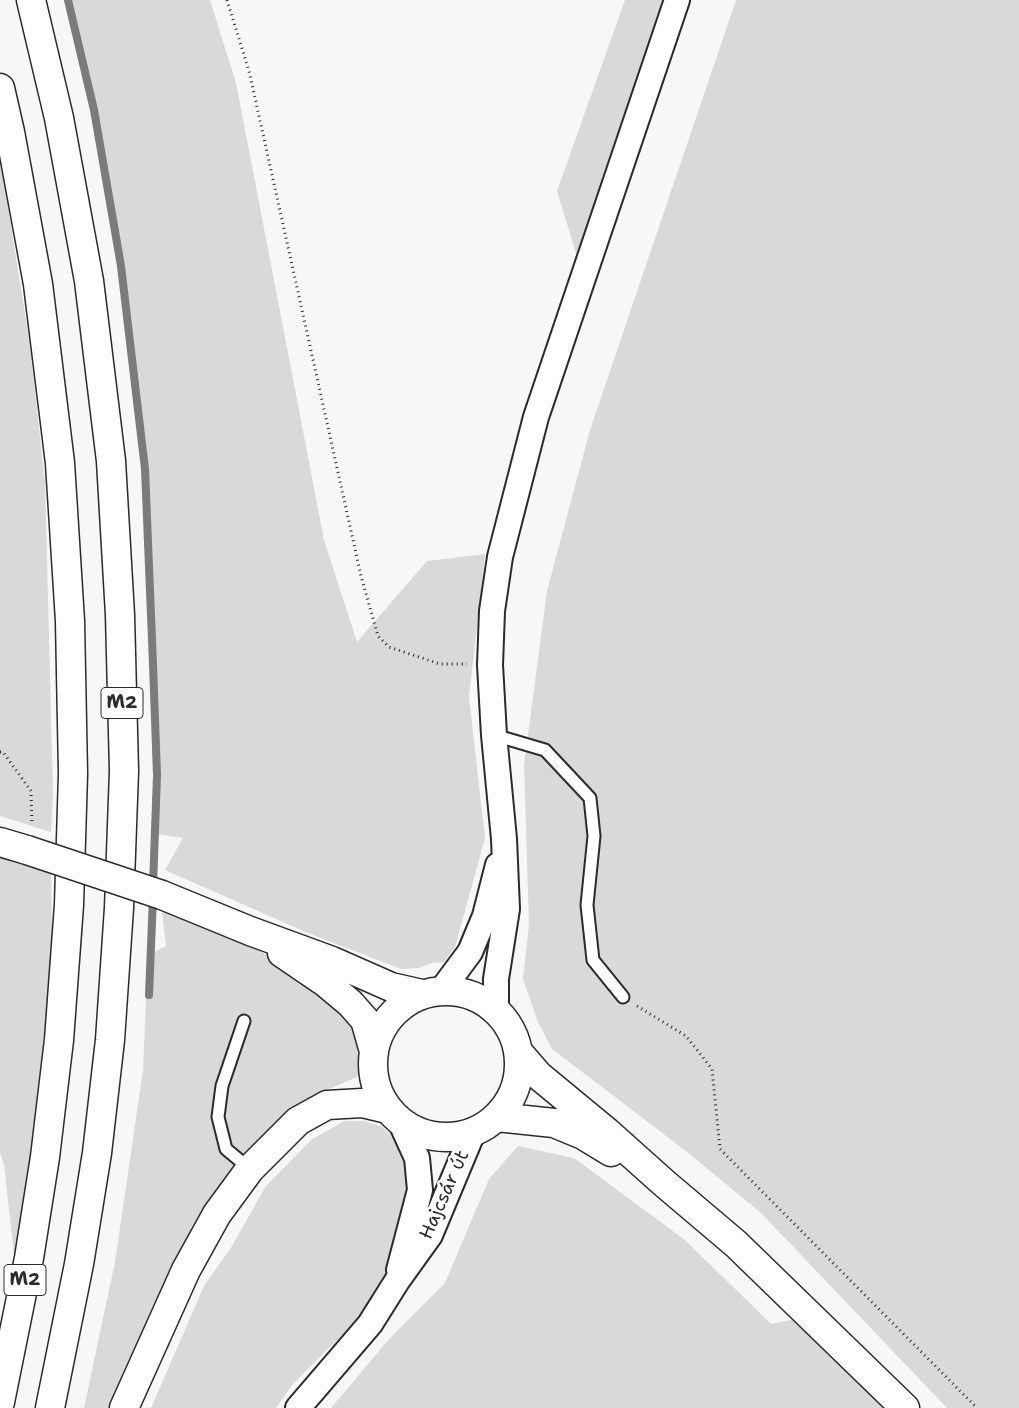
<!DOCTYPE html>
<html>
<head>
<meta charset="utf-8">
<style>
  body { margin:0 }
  canvas { display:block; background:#f7f7f7 }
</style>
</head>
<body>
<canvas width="1019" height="1408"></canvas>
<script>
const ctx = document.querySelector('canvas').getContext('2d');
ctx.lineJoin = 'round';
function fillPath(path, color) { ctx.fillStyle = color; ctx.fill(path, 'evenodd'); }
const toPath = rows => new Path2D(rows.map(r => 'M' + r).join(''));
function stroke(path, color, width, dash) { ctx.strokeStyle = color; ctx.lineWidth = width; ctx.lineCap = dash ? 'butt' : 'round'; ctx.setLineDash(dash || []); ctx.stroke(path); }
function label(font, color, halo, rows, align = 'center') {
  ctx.font = font + ' "Shantell Sans",sans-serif'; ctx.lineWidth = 5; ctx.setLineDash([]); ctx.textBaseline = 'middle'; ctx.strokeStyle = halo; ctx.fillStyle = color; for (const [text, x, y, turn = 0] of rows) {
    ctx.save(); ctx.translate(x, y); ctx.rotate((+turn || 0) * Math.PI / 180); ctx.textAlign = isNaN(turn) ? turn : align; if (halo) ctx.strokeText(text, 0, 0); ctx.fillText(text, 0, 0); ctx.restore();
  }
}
fillPath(toPath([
  [71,0,210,0,236,83,324,540,357,642,427,561,485,554,469,697,485,838,455,947,444,962,432,963,419,968,401,969,308,933,165,870,183,838,156,834,160,774,147,467,123,264,96,110],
  [625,0,671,0,581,270,557,191],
  [736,0,1019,0,1019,1408,947,1408,761,1213,686,1151,552,1049,538,1022,523,979,529,925,524,765,547,591,590,430],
  [0,158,29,339,45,482,53,793,51,832,0,816],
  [0,856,51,872,52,942,34,1155,15,1264,4,1164,0,1153],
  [162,911,200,924,247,944,323,986,365,1025,365,1066,359,1076,318,1094,176,1267,109,1408,84,1408,115,1262,143,1070,148,955,166,946],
  [344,1121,364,1121,381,1126,400,1143,409,1163,411,1186,390,1266,362,1315,293,1384,276,1408,151,1408,204,1286,232,1246,266,1186,311,1140],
  [518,1146,574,1158,685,1240,771,1324,797,1319,884,1408,331,1408,390,1338,445,1283,489,1179]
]), '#d9d9d9');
stroke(toPath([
  [68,0,94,110,121,266,145,469,153,664,157,775,153,886],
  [149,995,153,897]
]), '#7b7b7b', 8);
const service = toPath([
  [494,735,545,750,590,798,594,836,587,905,593,960,623,997],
  [244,1021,222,1086,218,1117,226,1149,250,1169]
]);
const minor = toPath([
  [441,991,470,952,485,916,498,865],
  [496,1011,496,979,507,909,504,839,494,735,490,665,492,611,500,557,536,417,677,0],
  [399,1270,420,1190,417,1158,401,1123],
  [298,1408,370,1324,397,1281,430,1235,473,1132]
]);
const tertiary = toPath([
  [0,842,27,850],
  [162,895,250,931,332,961,391,987,422,994],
  [282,953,326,983,350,1003,365,1020,373,1048],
  '373 1064a73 73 0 1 1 146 0a73 73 0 1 1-146 0Z',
  [519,1053,538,1075,607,1132,664,1183,736,1244,905,1408],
  [497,1117,554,1123,583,1135,611,1152]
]);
const trunk = toPath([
  [31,0,59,118,89,281,111,461,120,615,124,771,119,908,110,1040,97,1153,79,1264,50,1408],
  [0,88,10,132,38,284,60,463,70,621,73,774,69,905,59,1040,45,1157,29,1258,0,1402],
  [124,1408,186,1270,217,1214,250,1169,298,1121,327,1105,362,1103,387,1109]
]);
stroke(service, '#2b2b2b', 15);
stroke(minor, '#2b2b2b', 28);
stroke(tertiary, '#2b2b2b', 31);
stroke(trunk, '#2b2b2b', 31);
stroke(toPath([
  [227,0,249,71,361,576,378,636,389,647,440,664,467,664],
  [0,752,3,752,31,791,32,824],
  [637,1006,686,1036,712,1069,720,1149,977,1408]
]), '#2b2b2b', 3, [1, 4]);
stroke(service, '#fff', 11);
stroke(minor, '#fff', 24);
stroke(tertiary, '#fff', 28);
stroke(trunk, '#fff', 28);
const tertiaryBridge = toPath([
  [27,850,162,895]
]);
stroke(tertiaryBridge, '#2b2b2b', 31, []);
stroke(tertiaryBridge, '#fff', 28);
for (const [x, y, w] of [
  [122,703,42],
  [25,1280,42]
]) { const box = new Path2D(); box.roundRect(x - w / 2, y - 15.5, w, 31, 4); ctx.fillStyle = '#fff'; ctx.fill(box); stroke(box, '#2b2b2b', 1); }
label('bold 18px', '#2b2b2b', null, [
  ["M2",122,703],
  ["M2",25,1280]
]);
label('19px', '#2b2b2b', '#fff', [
  ["Hajcsár út",445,1195,-66]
]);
</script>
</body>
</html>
